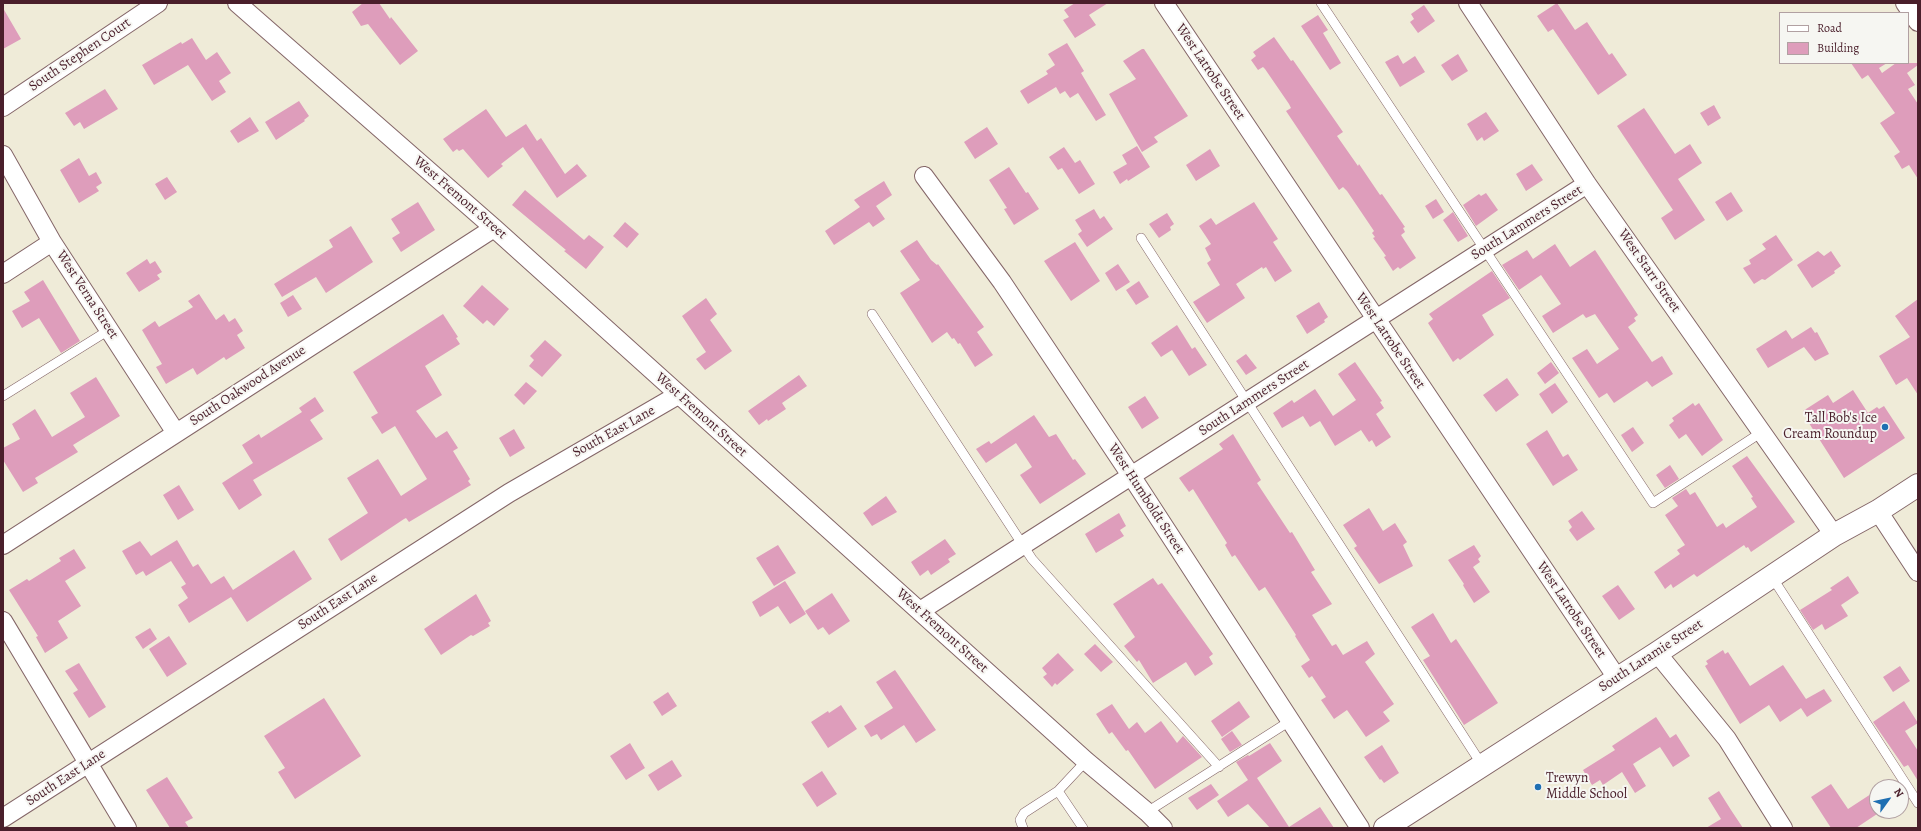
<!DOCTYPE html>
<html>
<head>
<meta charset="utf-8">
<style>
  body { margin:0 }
  #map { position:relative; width:1921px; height:831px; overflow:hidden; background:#efebd8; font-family:Alegreya,serif }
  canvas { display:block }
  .frame { position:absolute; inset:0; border:4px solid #4a1f2b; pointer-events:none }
  .legend { position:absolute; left:1779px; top:12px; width:130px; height:52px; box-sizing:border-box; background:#f6f6f2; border:1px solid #b1a0a2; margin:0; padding:5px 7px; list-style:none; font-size:12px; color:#4a1f2b }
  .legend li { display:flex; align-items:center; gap:8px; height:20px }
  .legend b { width:20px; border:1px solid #b1a0a2 }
  .north { position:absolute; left:1869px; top:779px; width:40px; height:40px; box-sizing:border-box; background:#f6f6f2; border:1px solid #b1a0a2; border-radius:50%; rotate:57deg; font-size:11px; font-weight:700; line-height:16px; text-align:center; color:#4a1f2b }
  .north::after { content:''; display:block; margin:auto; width:14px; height:18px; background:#1f6fb2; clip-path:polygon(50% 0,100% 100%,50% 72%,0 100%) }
</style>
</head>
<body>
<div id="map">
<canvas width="1921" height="831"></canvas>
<div class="frame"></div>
<ul class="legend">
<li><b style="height:5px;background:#fff"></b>Road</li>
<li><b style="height:11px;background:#de9dbb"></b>Building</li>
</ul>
<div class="north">N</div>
</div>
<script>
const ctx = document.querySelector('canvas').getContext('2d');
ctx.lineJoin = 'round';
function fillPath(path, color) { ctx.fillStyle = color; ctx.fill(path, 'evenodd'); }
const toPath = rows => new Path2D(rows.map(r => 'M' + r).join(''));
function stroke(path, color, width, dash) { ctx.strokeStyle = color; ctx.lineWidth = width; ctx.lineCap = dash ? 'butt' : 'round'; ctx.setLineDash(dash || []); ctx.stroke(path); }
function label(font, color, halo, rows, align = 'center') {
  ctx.font = font + ' Alegreya,serif'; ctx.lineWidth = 4; ctx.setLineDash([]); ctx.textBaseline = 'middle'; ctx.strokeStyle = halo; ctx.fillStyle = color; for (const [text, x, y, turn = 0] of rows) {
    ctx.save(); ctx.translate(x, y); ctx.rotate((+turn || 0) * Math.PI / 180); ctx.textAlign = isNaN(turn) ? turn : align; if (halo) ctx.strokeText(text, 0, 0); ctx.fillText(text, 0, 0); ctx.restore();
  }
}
fillPath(toPath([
  [363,3,379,3,390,19,391,17,418,51,400,65,368,24,361,26,352,12],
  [1075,3,1108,3,1089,15,1096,25,1075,38,1063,20,1069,17,1064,10],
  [1557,3,1575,30,1587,22,1609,55,1612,53,1627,75,1598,95,1553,29,1548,32,1537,16],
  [1424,5,1435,21,1418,33,1410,22,1414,19,1411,14],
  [3,8,21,39,3,49],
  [1318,15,1328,30,1323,33,1341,63,1330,70,1301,26],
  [1274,37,1291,61,1293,60,1343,132,1337,136,1358,166,1359,164,1380,195,1382,194,1405,227,1403,228,1405,232,1401,235,1416,258,1400,269,1398,267,1393,271,1384,257,1386,256,1373,238,1375,237,1372,233,1374,231,1347,191,1343,187,1339,190,1286,111,1291,108,1289,104,1265,69,1263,67,1258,70,1251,60,1256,56,1253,52],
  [192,38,206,60,217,52,231,73,219,81,226,92,212,101,188,65,154,85,142,65,181,42,182,44],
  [1067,43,1084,71,1081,73,1106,115,1096,121,1078,93,1070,98,1065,91,1060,94,1056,87,1028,104,1020,91,1048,74,1046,71,1055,65,1048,54],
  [1142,49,1144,49,1188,116,1154,137,1158,142,1142,152,1109,94,1136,79,1123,61],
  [1458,54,1468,71,1452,81,1441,65],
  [1398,55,1403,64,1415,56,1425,72,1400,87,1385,62],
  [1851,63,1887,63,1879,68,1882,73,1896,63,1918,63,1918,65,1907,73,1915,85,1908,89,1918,104,1918,179,1909,165,1902,169,1894,156,1900,152,1880,123,1895,113,1868,75,1862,79],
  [105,89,118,109,84,129,80,122,74,126,65,113],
  [299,101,309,116,304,120,305,121,276,140,265,122],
  [1714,105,1721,118,1708,126,1700,113],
  [1644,108,1675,154,1690,144,1702,163,1678,179,1705,220,1675,240,1661,218,1673,210,1617,126],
  [486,109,506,137,526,124,537,141,541,138,565,174,577,164,587,176,557,198,523,147,501,164,503,166,488,178,463,149,459,151,457,149,453,152,443,139],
  [1486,112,1499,131,1484,141,1482,137,1477,141,1467,124],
  [250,117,259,131,238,143,230,131],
  [987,127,998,144,975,159,964,142],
  [1137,146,1150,167,1128,181,1127,179,1120,184,1113,172,1127,164,1122,155],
  [1064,147,1075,163,1080,160,1095,184,1079,194,1062,168,1058,170,1049,157],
  [1210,149,1220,166,1196,181,1186,165],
  [79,158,89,176,96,172,102,183,96,187,99,191,79,203,60,170],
  [1532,164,1543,180,1526,191,1516,174],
  [1009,167,1026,193,1028,192,1039,209,1014,225,1004,209,1007,208,989,180],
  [167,177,177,192,165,200,155,184],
  [884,181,892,195,876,206,885,219,873,227,869,222,834,245,825,231,860,207,854,200],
  [525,190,584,240,589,235,604,247,586,269,564,251,566,250,512,205],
  [1731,192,1743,211,1727,221,1715,202],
  [1486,193,1498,210,1476,226,1463,205,1479,194,1481,196],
  [1436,199,1444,212,1433,219,1425,206],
  [418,202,435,230,401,252,392,238,400,233,391,219],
  [1254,202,1278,239,1273,242,1292,271,1275,282,1266,267,1263,269,1262,267,1236,284,1245,298,1207,323,1193,302,1220,285,1207,263,1211,260,1205,248,1211,244,1199,226,1211,218,1216,225],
  [1094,209,1100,219,1104,216,1113,229,1087,247,1078,234,1082,231,1075,220],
  [1453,212,1468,236,1458,242,1443,220],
  [1167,213,1174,224,1170,227,1171,230,1159,238,1149,224],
  [625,222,639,234,627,248,613,236],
  [351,226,373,262,326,293,316,277,282,297,274,284,333,247,329,240],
  [1776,235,1793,260,1765,280,1762,279,1754,284,1743,268,1751,264,1749,260,1766,249,1762,244],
  [917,240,931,260,937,265,938,264,984,327,977,332,993,355,975,367,960,343,958,344,954,338,952,339,947,332,932,343,900,293,920,280,900,251],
  [1075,242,1100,281,1071,301,1044,261],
  [1555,244,1570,267,1595,250,1638,315,1634,318,1636,321,1628,327,1652,362,1662,356,1673,374,1652,387,1647,381,1614,403,1607,393,1599,398,1572,358,1587,349,1597,364,1619,349,1595,314,1586,318,1583,314,1553,333,1542,316,1561,304,1541,275,1519,290,1502,265,1527,250,1533,259],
  [1818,251,1824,256,1831,251,1841,266,1834,271,1835,273,1812,288,1797,265],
  [147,259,150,264,155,261,162,272,157,275,160,279,139,292,126,273],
  [1118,264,1130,282,1116,291,1105,273],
  [1492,271,1510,298,1482,315,1494,335,1460,360,1458,358,1453,362,1428,323,1433,319,1429,314],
  [43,280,80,341,61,353,39,318,22,328,12,311,30,301,24,292],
  [1139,281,1149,297,1136,305,1126,290],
  [482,285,509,309,494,326,487,320,483,324,463,306],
  [199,294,216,320,224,314,229,322,235,318,243,331,237,335,245,348,226,360,224,357,197,375,193,368,166,384,156,367,162,364,142,330,155,321,159,327,193,307,188,301],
  [293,295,302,309,288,317,280,303],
  [706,298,717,314,710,320,732,351,705,370,696,359,706,352,682,316],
  [1918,299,1918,395,1907,378,1896,385,1879,356,1910,337,1895,316],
  [1319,302,1328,317,1324,320,1325,322,1307,334,1296,316],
  [443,314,458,337,456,338,460,344,425,366,442,395,416,411,436,438,447,431,458,448,453,451,470,479,468,481,471,485,409,522,406,518,404,519,341,561,328,539,368,513,347,478,378,459,401,496,427,479,395,426,382,434,371,417,378,413,353,372],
  [1177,325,1192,349,1195,347,1207,365,1189,376,1172,350,1161,357,1151,343],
  [1811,327,1815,333,1817,332,1829,354,1815,361,1804,347,1768,368,1756,349,1786,330,1792,339],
  [545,340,562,355,542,377,529,366,534,360,530,356],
  [1246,354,1257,368,1246,375,1236,361],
  [1355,362,1382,401,1380,402,1384,408,1376,414,1391,437,1376,447,1372,440,1369,442,1361,430,1335,446,1320,421,1310,427,1303,416,1282,428,1273,413,1292,400,1294,403,1315,389,1333,416,1356,400,1338,374],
  [1551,362,1559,373,1545,384,1537,373],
  [799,375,807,386,782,403,786,409,768,421,767,419,759,425,748,411],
  [96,377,120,416,73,445,78,452,35,478,38,483,23,492,3,460,3,448,20,439,12,424,35,409,52,437,85,417,70,393],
  [1507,378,1519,395,1496,412,1483,395],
  [526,382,537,391,524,405,514,395],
  [1555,383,1568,402,1552,414,1539,394],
  [1853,390,1868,413,1877,407,1879,409,1884,406,1905,438,1844,478,1807,420,1808,419,1803,411,1828,395,1833,403],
  [1145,396,1159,418,1142,429,1128,407],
  [315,397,324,411,310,420,323,439,253,480,262,495,239,510,222,483,253,463,242,445,259,434,261,438,302,412,299,408],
  [1693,403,1695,406,1699,403,1723,440,1702,456,1686,434,1679,439,1669,425,1674,421,1672,418],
  [1034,415,1049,437,1056,434,1073,460,1075,459,1086,474,1040,504,1020,475,1032,467,1016,443,986,463,976,449,989,441,991,444],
  [1633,427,1644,443,1632,452,1621,435],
  [514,429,525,448,510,457,499,438],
  [1547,430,1563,457,1568,454,1578,470,1553,486,1526,444],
  [1233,434,1261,480,1257,483,1290,533,1292,532,1315,570,1311,572,1332,604,1312,615,1332,646,1336,644,1343,655,1367,641,1375,654,1365,662,1394,704,1383,712,1390,721,1366,737,1347,710,1334,719,1321,700,1326,697,1312,676,1309,678,1301,666,1310,660,1295,636,1296,635,1265,587,1259,591,1235,555,1232,557,1225,545,1227,543,1193,489,1189,492,1179,478,1223,449,1219,444],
  [1747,456,1795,522,1751,552,1748,547,1746,548,1744,545,1697,577,1694,574,1673,588,1671,584,1665,589,1654,572,1680,554,1677,550,1685,545,1665,515,1678,506,1672,498,1686,489,1690,495,1695,492,1717,527,1723,523,1726,528,1757,507,1751,498,1753,497,1732,466],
  [1670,465,1679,479,1665,488,1656,475],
  [179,485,194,510,178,520,163,495],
  [886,496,897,512,872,526,863,513],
  [1369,508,1383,531,1395,523,1407,542,1403,545,1413,566,1379,584,1354,548,1357,546,1343,525],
  [1582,511,1595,529,1577,541,1569,530,1572,527,1568,521],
  [1119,513,1126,526,1120,530,1124,536,1096,553,1085,534],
  [945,539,956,554,948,559,950,562,931,575,928,570,920,576,911,562],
  [177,540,193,567,198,564,211,584,224,576,233,590,294,550,312,579,247,622,231,597,189,623,178,605,188,598,181,587,186,584,171,561,146,576,143,571,136,575,122,551,140,541,151,556],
  [778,545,796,573,774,586,756,558],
  [1474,545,1481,556,1478,559,1480,562,1473,567,1490,592,1474,603,1464,587,1463,585,1464,584,1448,560],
  [74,549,86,568,65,581,81,606,58,621,68,638,45,653,36,637,38,636,9,590,27,579,29,581,61,561,59,558],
  [1848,576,1859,593,1841,605,1848,616,1825,630,1822,624,1813,630,1800,610,1832,590,1830,588],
  [1153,578,1158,585,1162,583,1213,654,1209,657,1213,664,1195,676,1186,662,1153,683,1139,660,1137,662,1124,646,1135,637,1113,604],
  [785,581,806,614,790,624,778,606,760,617,752,602],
  [1618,585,1635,609,1619,620,1602,596],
  [832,593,850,621,829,635,823,627,818,630,805,611],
  [476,594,491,621,488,623,490,626,473,636,471,635,441,655,424,629],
  [1433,613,1451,643,1456,639,1498,703,1464,725,1423,660,1430,656,1411,627],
  [150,628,157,639,143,649,135,637],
  [169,636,187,664,167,677,149,649],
  [1095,644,1113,662,1101,672,1084,654],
  [1723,650,1725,654,1728,652,1750,686,1783,665,1806,699,1824,689,1832,701,1807,717,1801,708,1780,722,1769,705,1740,724,1705,666,1708,664,1706,661],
  [1058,653,1074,670,1057,685,1055,683,1052,687,1043,677,1047,674,1042,668],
  [79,663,106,707,89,718,73,693,78,690,65,671],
  [1900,666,1910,681,1893,692,1883,677],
  [895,670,936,730,916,743,904,725,881,740,877,734,871,737,864,726,893,708,876,682],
  [668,692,677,706,662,716,653,702],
  [324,698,361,756,295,799,278,772,285,768,264,736],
  [1239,701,1250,717,1222,737,1211,721],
  [1904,701,1918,723,1905,731,1918,751,1918,781,1908,765,1904,767,1873,722],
  [1112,704,1129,729,1137,722,1145,733,1161,721,1177,743,1183,736,1202,757,1155,789,1128,750,1126,751,1112,732,1109,734,1096,714],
  [841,705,857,729,828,748,811,722,828,711,829,713],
  [1656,717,1670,738,1676,734,1690,756,1673,767,1660,747,1633,764,1646,786,1635,793,1622,772,1603,785,1600,780,1592,785,1583,770,1615,750,1612,746],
  [1232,731,1242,745,1230,752,1221,739],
  [630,743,645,768,626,780,610,756],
  [1270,743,1282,761,1257,778,1289,827,1320,807,1334,828,1270,828,1248,804,1228,817,1217,801,1248,780,1236,762,1248,755,1249,756],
  [1382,745,1399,773,1384,783,1381,779,1380,780,1364,757],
  [672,760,682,776,658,791,648,775],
  [822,771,837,794,817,807,802,784],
  [167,777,193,818,185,822,189,828,170,828,146,790],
  [1211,784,1219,795,1197,810,1188,798],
  [1831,784,1848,809,1871,794,1877,804,1877,814,1856,828,1831,828,1811,797],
  [1719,791,1731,810,1743,828,1706,828,1721,819,1708,798]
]), '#de9dbb');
const lane = toPath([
  [1321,3,1653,503,1762,432],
  [1141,238,1482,765],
  [872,314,1032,559,1219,767],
  [3,396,109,330],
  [1772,577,1918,803],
  [1058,791,1083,828],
  [1147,812,1290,721],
  [1023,828,1020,820,1024,813,1058,791,1086,761]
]);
const street = toPath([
  [237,3,494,228,1086,761,1147,812,1163,828],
  [1164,3,1617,678],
  [1468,3,1587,184,1834,535],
  [1905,3,1918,22],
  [3,107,158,3],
  [3,155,52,242,176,433],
  [924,176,1002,282,1132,477,1360,828],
  [3,274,52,242],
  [1878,511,1918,572],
  [3,545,494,228],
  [920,611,1587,184],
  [3,621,127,828],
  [1657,653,1727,739,1783,828],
  [3,818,509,493,678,395]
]);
const secondary = toPath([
  [1385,828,1657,653,1834,535,1878,511,1918,485]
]);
stroke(lane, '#846668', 10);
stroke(street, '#846668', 20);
stroke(secondary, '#846668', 24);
stroke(lane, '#fff', 9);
stroke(street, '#fff', 18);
stroke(secondary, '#fff', 22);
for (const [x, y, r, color] of [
  [1885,427,4,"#1f6fb2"],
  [1538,787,4,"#1f6fb2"]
]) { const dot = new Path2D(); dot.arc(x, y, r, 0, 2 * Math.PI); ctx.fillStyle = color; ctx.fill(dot); stroke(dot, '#f6f6f2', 1.5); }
label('14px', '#4a1f2b', '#f6f6f2', [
  ["South Stephen Court",80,55,-34],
  ["West Latrobe Street",1210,72,56],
  ["West Fremont Street",460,198,41],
  ["South Lammers Street",1527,223,-32],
  ["West Starr Street",1649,271,55],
  ["West Verna Street",87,295,57],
  ["West Latrobe Street",1390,341,56],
  ["South Oakwood Avenue",248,386,-33],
  ["South Lammers Street",1254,398,-33],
  ["West Fremont Street",701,415,42],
  ["South East Lane",614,432,-29],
  ["West Humboldt Street",1146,499,57],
  ["South East Lane",338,602,-33],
  ["West Latrobe Street",1571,610,56],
  ["West Fremont Street",942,631,42],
  ["South Laramie Street",1651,656,-33],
  ["South East Lane",66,778,-33]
]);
label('14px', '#4a1f2b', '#f6f6f2', [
  ["Tall Bob's Ice",1877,419],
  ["Cream Roundup",1877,435],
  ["Trewyn",1546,779,"left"],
  ["Middle School",1546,795,"left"]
], 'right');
</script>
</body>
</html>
